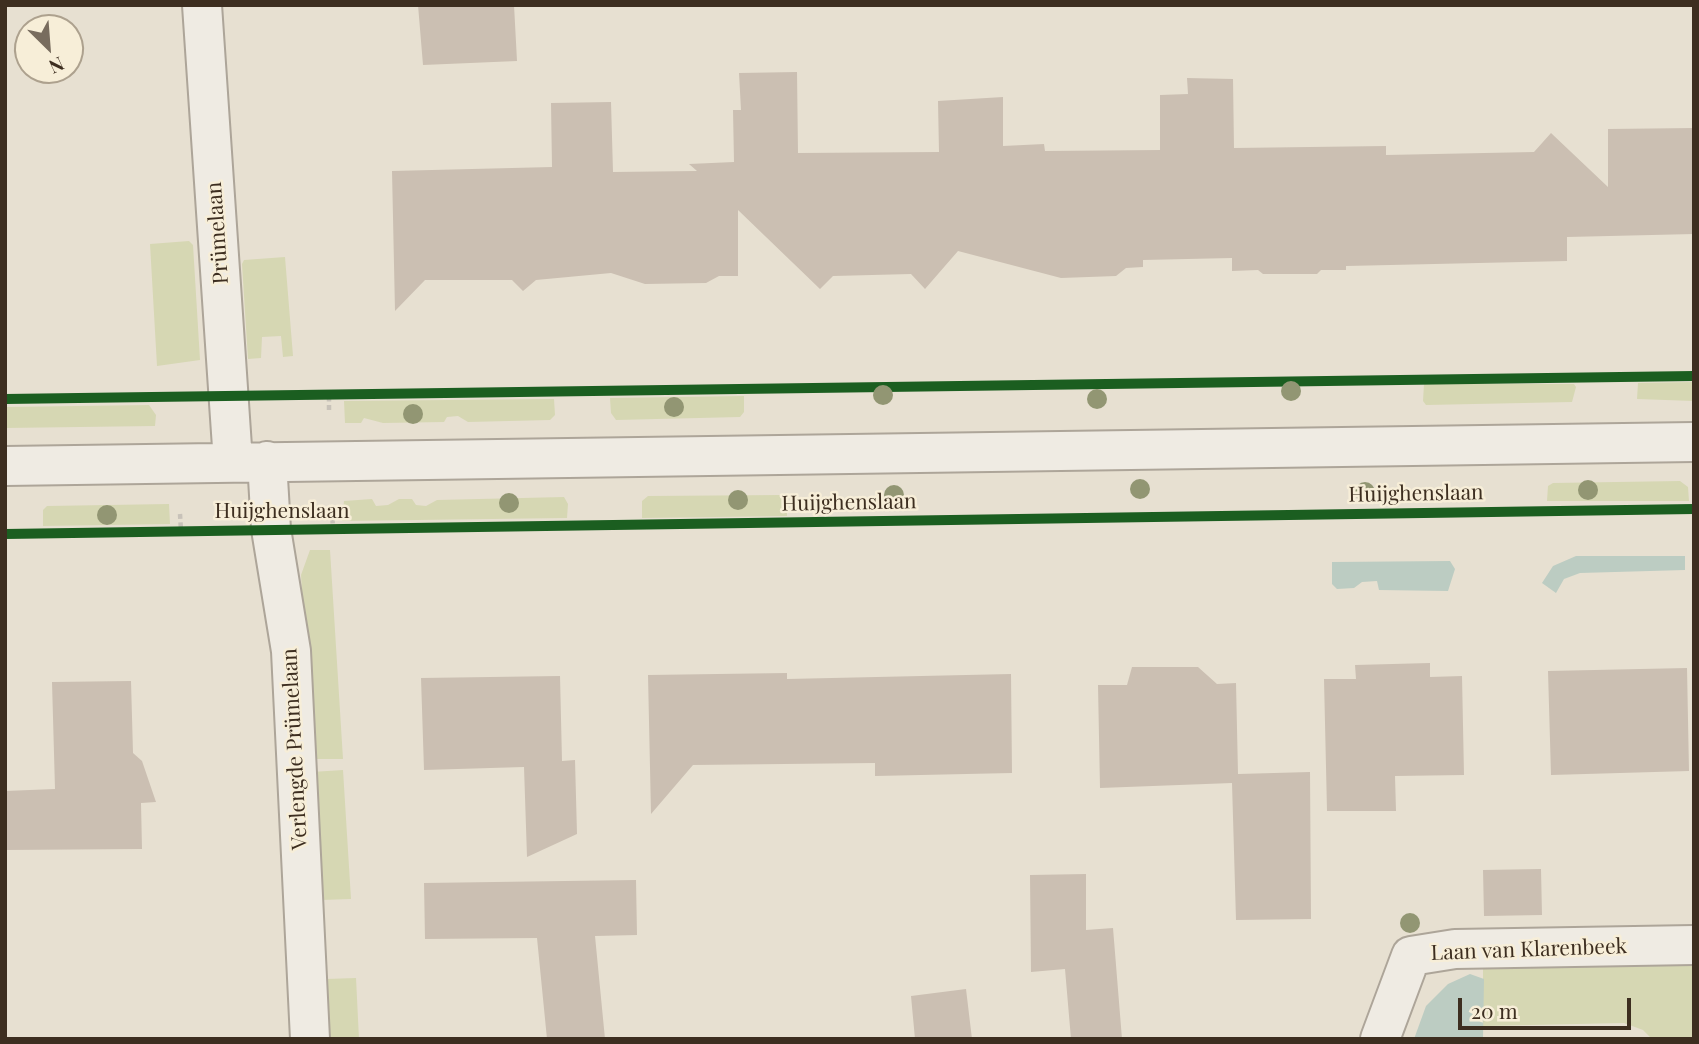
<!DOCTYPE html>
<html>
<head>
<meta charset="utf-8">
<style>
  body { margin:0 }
  #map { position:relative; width:1699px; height:1044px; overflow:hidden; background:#e7e0d1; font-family:"Playfair Display",serif }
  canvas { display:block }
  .frame { position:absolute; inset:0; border:7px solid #3d2e20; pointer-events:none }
  .north { position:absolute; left:14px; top:14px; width:70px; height:70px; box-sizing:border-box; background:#f7eed8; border:2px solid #ada18e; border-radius:50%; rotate:155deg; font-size:19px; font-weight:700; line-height:28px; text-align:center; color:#3d2e20 }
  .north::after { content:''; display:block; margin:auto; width:24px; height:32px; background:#786c5e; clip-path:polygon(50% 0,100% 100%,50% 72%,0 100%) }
  .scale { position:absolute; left:1458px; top:998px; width:173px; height:32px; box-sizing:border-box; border:4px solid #3d2e20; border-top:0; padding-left:9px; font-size:21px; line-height:24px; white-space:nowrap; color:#3d2e20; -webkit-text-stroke:5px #f7eed8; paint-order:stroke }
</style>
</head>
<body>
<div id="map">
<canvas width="1699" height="1044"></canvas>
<div class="frame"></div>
<div class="north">N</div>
<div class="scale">20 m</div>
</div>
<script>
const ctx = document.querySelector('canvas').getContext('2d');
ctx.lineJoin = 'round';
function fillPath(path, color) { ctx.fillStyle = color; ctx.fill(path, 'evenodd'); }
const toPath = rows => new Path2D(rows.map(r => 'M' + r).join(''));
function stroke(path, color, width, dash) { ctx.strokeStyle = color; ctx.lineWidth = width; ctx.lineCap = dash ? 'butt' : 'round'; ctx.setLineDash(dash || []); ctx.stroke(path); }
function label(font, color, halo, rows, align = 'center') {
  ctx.font = font + ' "Playfair Display",serif'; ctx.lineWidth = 5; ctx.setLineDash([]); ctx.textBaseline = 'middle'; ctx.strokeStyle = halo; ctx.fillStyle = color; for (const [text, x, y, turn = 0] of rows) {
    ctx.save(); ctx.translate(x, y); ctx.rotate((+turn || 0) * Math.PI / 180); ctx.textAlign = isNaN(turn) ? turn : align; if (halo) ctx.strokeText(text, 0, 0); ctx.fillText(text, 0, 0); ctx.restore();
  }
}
fillPath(toPath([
  [189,241,193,245,200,360,157,366,150,244],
  [285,257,293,356,283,357,281,336,262,337,261,358,248,359,242,264,244,260],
  [1694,382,1694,401,1637,399,1638,383],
  [1424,384,1574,384,1576,387,1572,402,1426,405,1423,401],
  [744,396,744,412,740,417,616,420,611,413,610,398],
  [554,399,555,415,550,420,468,422,458,416,447,417,444,422,383,423,364,418,361,423,345,423,344,401],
  [149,405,156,415,155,426,5,428,5,407],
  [1680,481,1688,487,1689,501,1547,501,1548,486,1553,483],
  [782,495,787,500,787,516,642,518,642,501,648,496],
  [564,497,568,504,567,518,342,521,344,501,372,499,376,506,388,505,399,499,412,499,416,505,426,506,437,500],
  [169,504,170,524,43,526,43,510,47,506],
  [310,550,330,550,343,759,312,759,301,575],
  [343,770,351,899,321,900,312,772],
  [1694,960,1694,1039,1652,1039,1643,1030,1624,1023,1483,1026,1483,964],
  [356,978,359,1039,329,1039,326,979]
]), '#d6d7b3');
fillPath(toPath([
  [1576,556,1685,556,1685,570,1580,573,1564,579,1556,593,1542,583,1553,566],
  [1450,561,1455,569,1448,591,1379,590,1377,581,1362,582,1354,588,1337,589,1332,584,1332,562],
  [1470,974,1484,979,1483,1039,1414,1039,1426,1006,1448,984]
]), '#bcccc2');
fillPath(toPath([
  [418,5,514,5,517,61,423,65],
  [797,72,798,153,939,152,938,101,1003,97,1003,146,1044,144,1045,151,1160,150,1160,95,1188,94,1187,78,1233,79,1234,148,1386,146,1386,155,1534,152,1551,133,1608,187,1608,129,1694,128,1694,234,1567,237,1567,261,1346,266,1346,270,1321,270,1317,274,1263,274,1258,270,1232,271,1232,258,1143,260,1143,267,1126,268,1116,276,1061,278,958,251,925,289,911,274,833,276,820,289,738,210,738,276,719,276,706,283,645,284,611,273,536,280,523,291,512,280,425,280,395,311,392,171,552,167,551,103,611,102,613,172,697,171,689,164,734,162,733,110,741,110,739,73],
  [1430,663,1430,677,1462,676,1464,775,1395,776,1396,811,1327,811,1324,679,1356,679,1355,665],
  [1132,667,1198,667,1217,684,1236,683,1238,774,1310,772,1311,919,1236,920,1232,783,1100,788,1098,685,1127,685],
  [1687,668,1689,771,1551,775,1548,671],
  [787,673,787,679,1011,674,1012,773,875,776,875,763,693,765,651,814,648,675],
  [560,676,562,761,575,760,577,834,527,857,524,767,424,770,421,678],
  [131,681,133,753,142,761,156,802,141,803,142,849,5,850,5,791,55,789,52,682],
  [1541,869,1542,915,1484,916,1483,870],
  [1086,874,1086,930,1113,928,1122,1039,1071,1039,1065,969,1031,972,1030,875],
  [636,880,637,935,595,936,605,1039,547,1039,537,938,425,939,424,883],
  [966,989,972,1039,915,1039,911,996]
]), '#cbbfb2');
const minor = toPath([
  [202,5,233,462],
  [267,461,271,529,291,651,310,1039],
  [5,466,1694,442],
  [1380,1039,1411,956,1455,949,1694,945]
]);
stroke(minor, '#ada599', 42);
stroke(toPath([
  [329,410,329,394],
  [332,510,333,530],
  [180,514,181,531]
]), '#c8c2b9', 4.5, [5, 3.5]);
stroke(minor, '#efebe3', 38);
stroke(toPath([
  [5,399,1694,376],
  [5,534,1694,509]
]), '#1b5e20', 10);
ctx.fillStyle = '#929673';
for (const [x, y] of [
  [1291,391],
  [883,395],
  [1097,399],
  [674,407],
  [413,414],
  [1140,489],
  [1588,490],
  [1365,492],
  [894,495],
  [738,500],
  [509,503],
  [107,515],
  [1410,923]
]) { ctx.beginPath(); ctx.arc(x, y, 10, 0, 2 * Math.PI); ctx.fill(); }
label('21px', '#3d2e20', '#f7eed8', [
  ["Prümelaan",218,233,-94],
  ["Huijghenslaan",1416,494,-1],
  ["Huijghenslaan",849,503,-1],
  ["Huijghenslaan",282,511],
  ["Verlengde Prümelaan",295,749,-93],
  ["Laan van Klarenbeek",1529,950,-2]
]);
</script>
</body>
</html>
